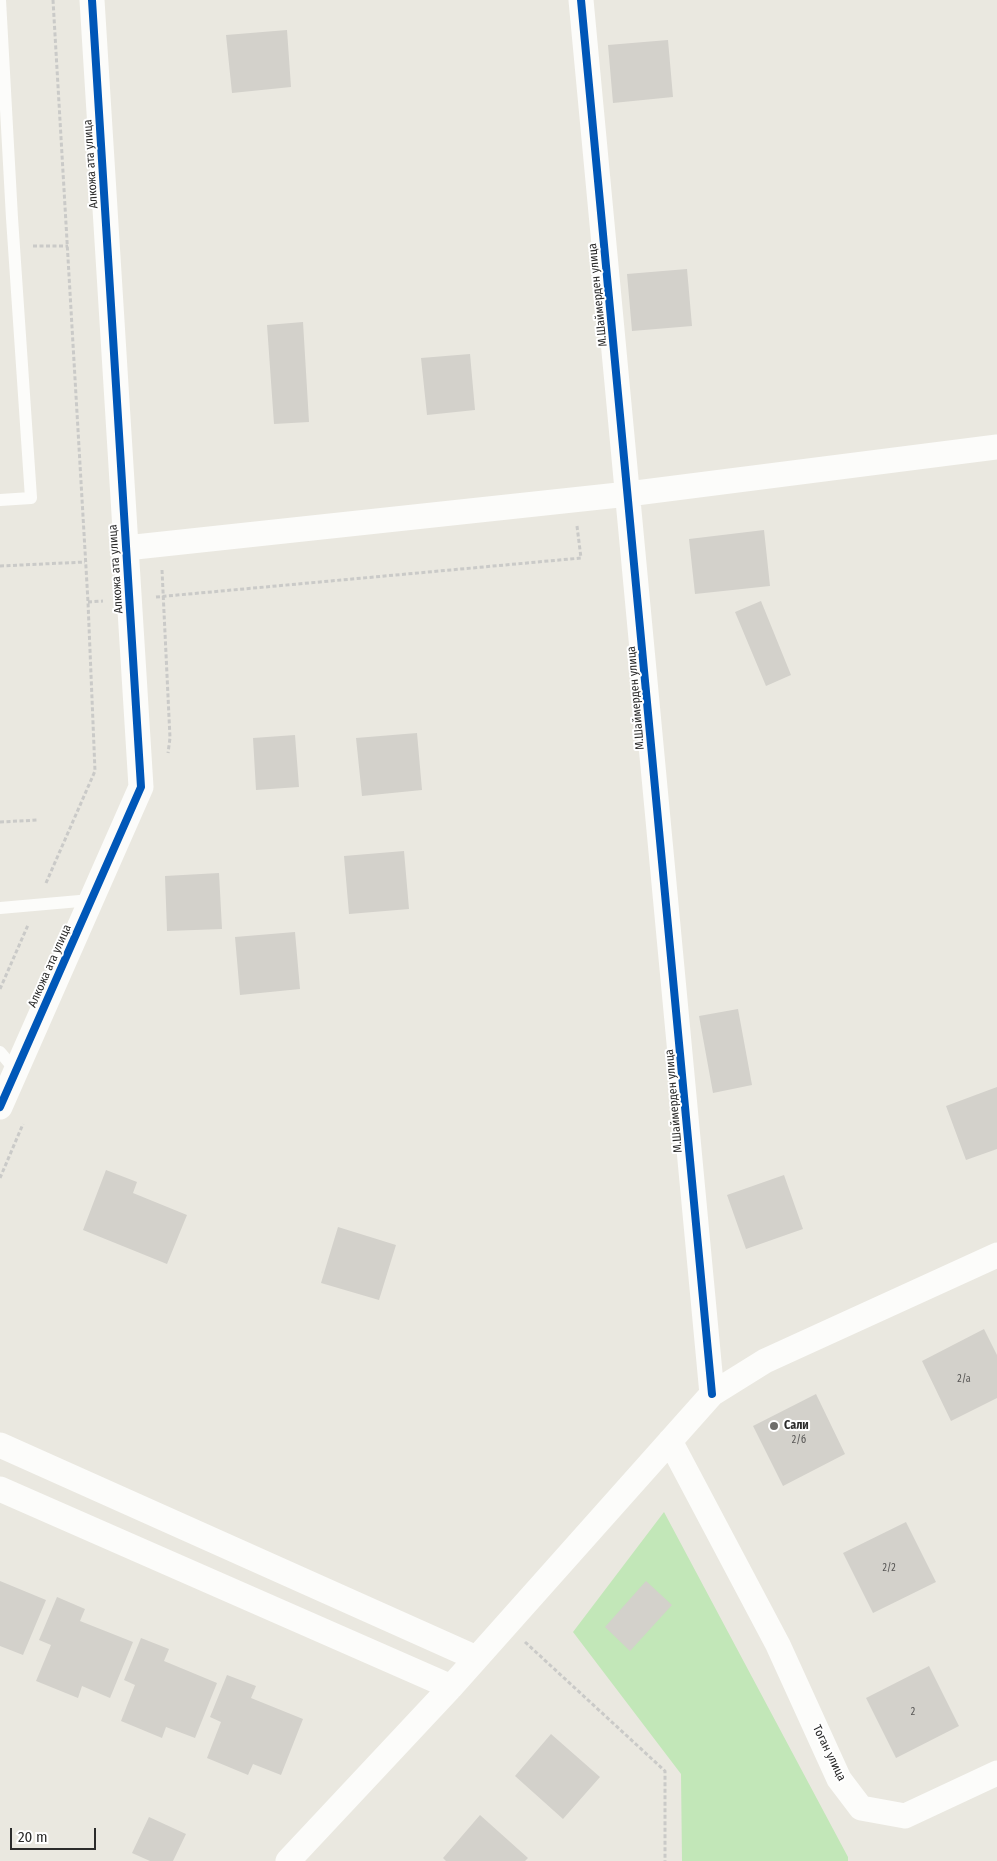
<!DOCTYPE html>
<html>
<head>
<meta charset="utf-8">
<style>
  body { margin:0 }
  #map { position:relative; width:997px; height:1861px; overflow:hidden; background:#eae8e0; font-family:"Fira Sans Condensed",sans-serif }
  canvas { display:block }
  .scale { position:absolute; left:10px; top:1828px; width:86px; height:22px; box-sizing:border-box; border:2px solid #2b2b2b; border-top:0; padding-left:6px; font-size:15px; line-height:18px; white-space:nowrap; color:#2b2b2b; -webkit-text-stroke:4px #fff; paint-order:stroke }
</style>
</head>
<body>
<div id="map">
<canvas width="997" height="1861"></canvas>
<div class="scale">20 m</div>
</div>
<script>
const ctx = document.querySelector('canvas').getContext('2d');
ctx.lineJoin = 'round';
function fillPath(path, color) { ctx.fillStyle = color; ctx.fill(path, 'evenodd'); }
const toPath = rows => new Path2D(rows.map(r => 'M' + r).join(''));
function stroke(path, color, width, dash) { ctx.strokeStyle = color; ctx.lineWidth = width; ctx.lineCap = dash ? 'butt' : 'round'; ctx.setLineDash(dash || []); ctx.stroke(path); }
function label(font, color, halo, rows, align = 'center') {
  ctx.font = font + ' "Fira Sans Condensed",sans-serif'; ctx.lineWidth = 4; ctx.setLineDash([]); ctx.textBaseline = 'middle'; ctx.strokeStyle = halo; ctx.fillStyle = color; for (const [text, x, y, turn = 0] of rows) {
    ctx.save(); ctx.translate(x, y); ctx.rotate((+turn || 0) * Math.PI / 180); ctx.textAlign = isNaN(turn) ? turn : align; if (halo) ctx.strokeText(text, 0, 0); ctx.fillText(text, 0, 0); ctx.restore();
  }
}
fillPath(toPath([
  [664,1512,848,1857,848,1861,682,1861,681,1774,573,1632]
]), '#c2e7b8');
fillPath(toPath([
  [287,30,291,87,232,93,226,35],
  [668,40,673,97,613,103,608,45],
  [687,269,692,326,632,331,627,274],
  [303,322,309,422,274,424,267,325],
  [470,354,475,410,427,415,421,358],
  [764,530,770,586,695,594,689,539],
  [761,601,791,675,766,686,735,612],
  [417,733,422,790,362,796,356,738],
  [295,735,299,787,256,790,253,738],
  [404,851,409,909,349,914,344,856],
  [219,873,222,929,167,931,165,876],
  [295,932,300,989,240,995,235,937],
  [738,1009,752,1085,713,1093,699,1016],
  [997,1087,997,1149,966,1160,946,1106],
  [106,1170,137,1182,133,1193,187,1215,167,1264,83,1230],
  [784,1175,803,1229,746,1249,727,1195],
  [338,1227,396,1245,379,1300,321,1283],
  [984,1329,997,1355,997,1398,951,1421,922,1361],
  [816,1394,845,1454,783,1486,753,1426],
  [906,1522,936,1582,873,1613,843,1553],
  [0,1581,46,1600,23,1655,0,1646],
  [646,1581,672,1605,630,1651,605,1627],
  [57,1597,85,1609,80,1621,133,1642,110,1698,82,1686,78,1698,36,1681,51,1645,39,1640],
  [141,1638,169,1649,164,1661,217,1683,195,1738,166,1727,162,1738,121,1721,135,1685,124,1680],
  [929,1666,959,1726,896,1758,866,1698],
  [227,1675,256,1686,251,1698,303,1719,281,1775,253,1764,248,1775,207,1758,221,1722,210,1717],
  [551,1734,600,1777,563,1819,515,1776],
  [480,1815,528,1858,525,1861,446,1861,443,1858],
  [149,1817,186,1834,173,1861,150,1861,132,1853]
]), '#d3d1cb');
stroke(toPath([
  [33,246,68,246],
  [0,566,85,562],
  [162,570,170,738,168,753],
  [156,597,581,558,577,526],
  [88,602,103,601],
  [0,822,38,820],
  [46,883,95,771,88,602,53,0],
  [0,989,28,925],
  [0,1178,23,1124],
  [525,1642,665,1771,665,1861]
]), '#cacac8', 3, [4, 2.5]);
stroke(toPath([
  [0,500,31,498,12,218,0,0],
  [0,908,91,900],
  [0,1052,16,1071]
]), '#fcfcfa', 12);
stroke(toPath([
  [581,0,712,1394],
  [126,548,628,494,997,447],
  [0,1107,141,787,92,0],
  [670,1441,778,1645,839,1779,861,1808,905,1816,997,1773],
  [0,1445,476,1658],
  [0,1489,451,1687],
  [288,1861,451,1687,712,1394,765,1361,997,1255]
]), '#fcfcfa', 25);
stroke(toPath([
  [581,0,712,1394],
  [0,1107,141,787,92,0]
]), '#0057b8', 8);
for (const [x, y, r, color] of [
  [774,1426,5,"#6e6d6a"]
]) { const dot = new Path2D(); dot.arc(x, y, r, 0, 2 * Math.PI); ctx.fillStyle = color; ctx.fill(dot); stroke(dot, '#fff', 2); }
label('10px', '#565554', null, [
  ["2/а",964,1379],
  ["2/б",799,1440],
  ["2/2",889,1568],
  ["2",913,1712]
]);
label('12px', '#2b2b2b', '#fff', [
  ["Алкожа ата улица",91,164,-94],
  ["М.Шаймерден улица",598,295,-96],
  ["Алкожа ата улица",116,569,-94],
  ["М.Шаймерден улица",636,698,-95],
  ["Алкожа ата улица",50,966,-66],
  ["М.Шаймерден улица",674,1101,-95],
  ["Тоган улица",829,1753,64]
]);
label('bold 12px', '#2b2b2b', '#fff', [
  ["Сали",784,1426]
], 'left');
</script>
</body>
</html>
